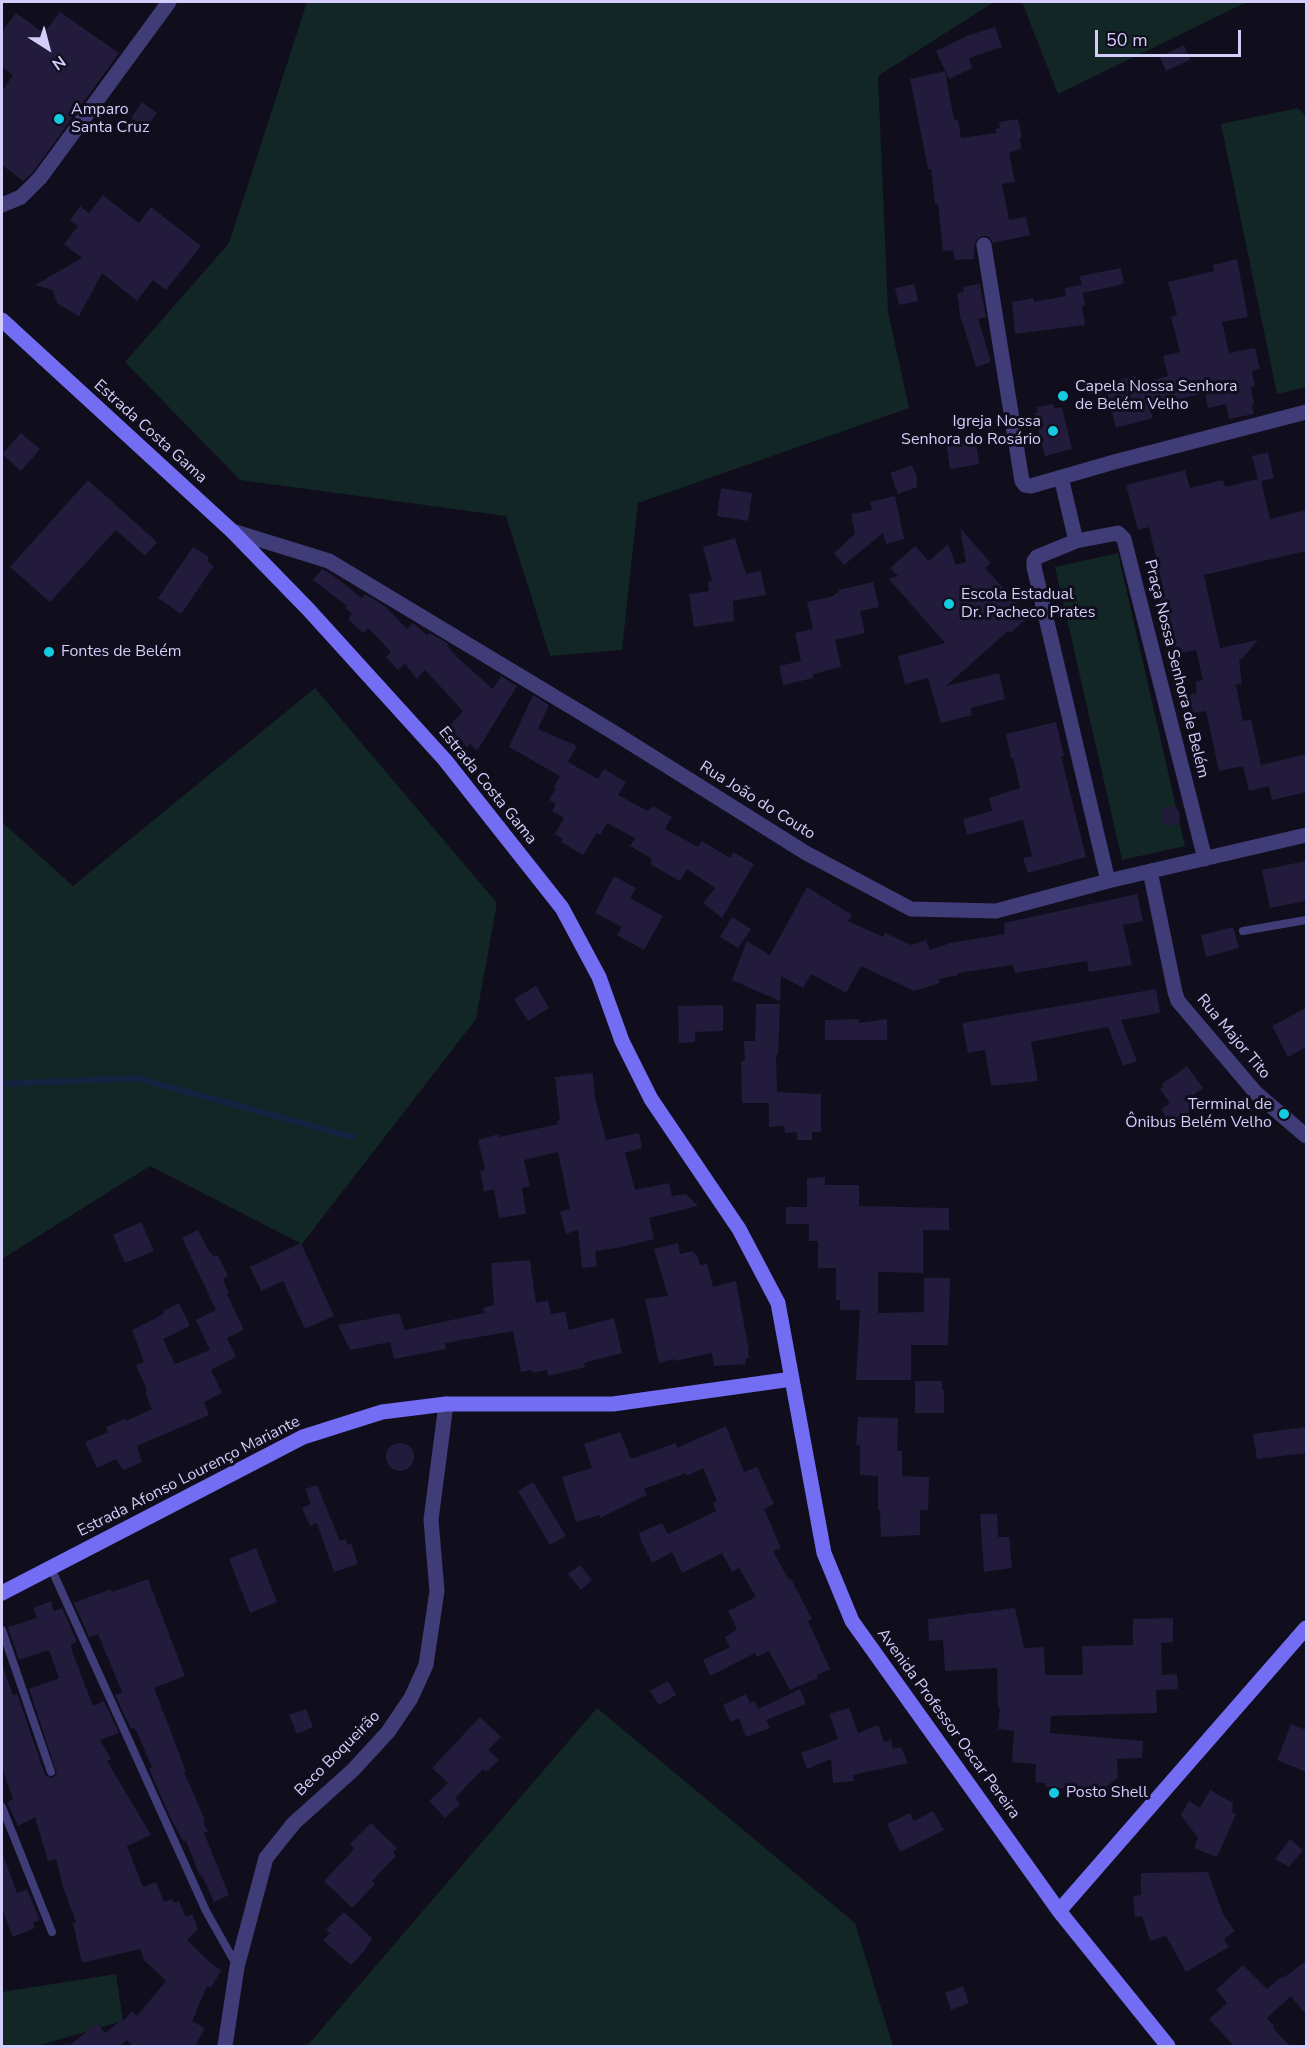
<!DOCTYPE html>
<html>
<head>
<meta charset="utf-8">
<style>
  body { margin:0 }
  #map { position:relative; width:1308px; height:2048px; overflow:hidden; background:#100d1c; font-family:"Nunito Sans",sans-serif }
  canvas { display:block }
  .frame { position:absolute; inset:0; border:3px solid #d3cdfa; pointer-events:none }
  .north { position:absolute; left:18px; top:18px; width:60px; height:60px; -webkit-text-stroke:4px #100d1c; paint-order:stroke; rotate:144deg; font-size:16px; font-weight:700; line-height:24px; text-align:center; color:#d3cdfa }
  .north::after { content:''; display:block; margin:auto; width:21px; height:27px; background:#d3cdfa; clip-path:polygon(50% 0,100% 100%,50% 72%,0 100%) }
  .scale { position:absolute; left:1095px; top:30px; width:146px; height:27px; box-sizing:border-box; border:3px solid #d3cdfa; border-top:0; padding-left:8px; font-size:18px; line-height:21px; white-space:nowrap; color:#d3cdfa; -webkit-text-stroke:4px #100d1c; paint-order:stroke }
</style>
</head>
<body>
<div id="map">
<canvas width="1308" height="2048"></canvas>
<div class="frame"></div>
<div class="north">N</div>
<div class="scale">50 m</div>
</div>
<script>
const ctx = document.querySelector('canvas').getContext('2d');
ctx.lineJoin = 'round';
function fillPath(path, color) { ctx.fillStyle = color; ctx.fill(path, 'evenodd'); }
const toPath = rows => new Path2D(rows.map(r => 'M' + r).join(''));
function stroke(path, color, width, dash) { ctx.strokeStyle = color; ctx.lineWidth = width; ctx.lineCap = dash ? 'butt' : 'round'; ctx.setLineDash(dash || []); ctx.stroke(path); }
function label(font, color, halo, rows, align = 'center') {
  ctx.font = font + ' "Nunito Sans",sans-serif'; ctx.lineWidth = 6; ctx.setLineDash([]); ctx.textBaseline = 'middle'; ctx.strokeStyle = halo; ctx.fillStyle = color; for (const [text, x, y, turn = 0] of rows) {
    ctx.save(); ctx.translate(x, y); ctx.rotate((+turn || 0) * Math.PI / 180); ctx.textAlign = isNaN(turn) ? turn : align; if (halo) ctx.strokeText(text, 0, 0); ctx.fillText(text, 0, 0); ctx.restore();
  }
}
fillPath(toPath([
  [307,2,994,2,878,76,888,312,909,408,638,503,622,650,550,656,506,516,240,480,125,362,229,243],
  [1022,2,1247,2,1058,94],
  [1298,108,1306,116,1306,387,1277,394,1221,124],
  [1118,553,1185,846,1122,860,1055,567],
  [315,688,497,903,476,1019,302,1244,150,1166,2,1259,2,822,73,886],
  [597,1708,855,1923,893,2046,307,2046],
  [116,1974,123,2021,37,2046,2,2046,2,1992]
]), '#112625');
stroke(toPath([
  [2,1084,136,1078,353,1137]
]), '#122441', 6);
fillPath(toPath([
  [60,12,119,53,33,172,23,181,2,165,2,91,13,75,2,67,2,31,16,13,44,33],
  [995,27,1002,47,969,58,972,68,949,79,936,51,967,36],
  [1184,45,1190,60,1166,71,1160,57],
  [945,71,954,120,958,120,961,138,996,133,995,129,1000,128,999,122,1018,119,1022,138,1020,138,1021,149,1009,153,1015,182,1002,184,1009,220,1026,217,1030,235,993,243,988,236,982,236,975,242,974,259,955,260,953,250,943,251,938,204,935,204,931,169,928,169,910,79],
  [142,102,157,113,146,128,131,118],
  [103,195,139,223,151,207,201,246,166,290,153,280,137,301,102,273,79,316,58,304,52,290,35,285,82,258,64,244,78,226,70,220,80,206,89,213],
  [1237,259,1248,317,1222,322,1229,353,1255,348,1260,369,1252,371,1255,386,1251,387,1254,404,1252,405,1254,414,1229,419,1226,404,1208,408,1205,393,1149,406,1153,418,1116,428,1105,383,1135,376,1138,384,1168,376,1163,356,1180,352,1171,317,1177,315,1168,282,1214,271,1213,265],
  [1121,268,1124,284,1083,293,1085,305,1082,306,1085,325,1015,334,1012,302,1033,298,1034,302,1066,296,1065,288,1081,285,1082,289,1080,276],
  [914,284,918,301,899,305,895,288],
  [980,284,986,317,978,319,991,362,976,367,962,321,961,321,957,293,964,292,963,287],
  [1053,404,1055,409,1062,407,1072,449,1045,456,1034,414,1038,412,1037,407],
  [21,433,40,449,21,471,2,454],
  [975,437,979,464,950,469,946,442],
  [1268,452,1274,478,1261,481,1270,519,1306,510,1306,551,1204,575,1220,648,1258,640,1242,659,1239,659,1242,684,1236,685,1243,721,1251,720,1261,765,1306,754,1306,792,1272,800,1269,786,1249,791,1243,766,1219,771,1206,711,1193,713,1189,695,1197,693,1195,682,1203,680,1196,650,1175,654,1167,617,1162,618,1157,598,1165,597,1149,527,1138,530,1126,485,1185,470,1190,488,1223,480,1225,487,1258,479,1252,456],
  [912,465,918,480,916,481,918,487,898,494,890,473],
  [88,480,157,542,145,556,116,530,50,602,10,567],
  [721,488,752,493,748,521,717,516],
  [895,496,904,539,886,544,883,533,844,565,834,553,855,534,851,514,872,510,870,502],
  [960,528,991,563,985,568,1029,617,1010,633,1008,631,946,686,999,673,1005,699,971,708,972,715,941,723,928,678,905,684,898,656,945,643,889,579,898,576,890,568,915,546,929,561,948,544,956,565,966,562],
  [735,538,746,574,761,571,766,595,733,601,734,621,694,627,689,594,709,591,708,581,712,581,703,547],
  [193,547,209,557,207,561,214,566,181,614,158,598],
  [322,569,330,573,362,598,365,594,386,607,407,629,413,623,427,635,430,633,449,644,447,646,460,660,493,689,501,676,517,686,477,751,469,743,468,748,449,726,463,711,425,670,417,679,405,664,398,670,386,657,391,652,368,628,363,633,348,619,352,614,345,608,347,606,313,580],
  [873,582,879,607,860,611,865,633,835,640,841,667,813,674,813,678,783,685,779,666,801,661,795,633,813,629,807,602,834,596,834,594,839,593,839,590],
  [533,695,549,705,538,729,577,746,568,762,598,779,604,769,626,782,618,795,648,811,653,806,672,817,665,829,698,847,702,841,730,858,733,852,754,864,722,918,703,903,715,888,687,869,680,881,650,864,652,859,630,846,635,838,607,823,600,835,597,833,583,855,561,842,563,839,555,834,564,818,552,811,556,804,549,800,556,788,554,787,560,776,509,747],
  [1056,722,1064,756,1061,756,1086,857,1028,873,1023,858,1032,856,1023,820,967,835,963,819,992,811,989,798,1020,788,1013,758,1011,758,1006,734],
  '1160 816a10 10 0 1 1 20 0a10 10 0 1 1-20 0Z',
  [1306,861,1306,901,1270,908,1262,870],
  [614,876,636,888,630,898,663,916,644,950,617,935,622,927,595,913],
  [807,887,852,915,848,921,883,937,885,933,911,945,926,940,930,950,950,943,1005,934,1004,923,1137,894,1143,921,1123,925,1132,965,1089,972,1087,961,1015,973,1013,965,958,973,959,975,938,979,940,983,914,991,861,966,846,993,811,974,803,988,781,976,780,1001,732,980,747,941,770,955],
  [732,917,751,929,738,948,720,937],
  [1233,927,1239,948,1206,957,1201,935],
  [536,986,549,1008,528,1021,514,999],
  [1156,989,1160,1013,1121,1020,1137,1061,1123,1066,1108,1027,1031,1042,1038,1081,991,1086,985,1050,968,1053,962,1023],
  [756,1004,780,1004,778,1055,776,1055,777,1092,821,1094,821,1132,812,1132,812,1140,797,1140,797,1132,785,1133,784,1126,769,1127,769,1103,742,1103,741,1061,745,1061,744,1041,755,1041],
  [723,1005,723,1031,695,1032,695,1042,679,1043,678,1006],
  [1306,1008,1306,1047,1288,1057,1272,1026],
  [859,1019,859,1023,887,1019,887,1040,825,1040,825,1020],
  [1187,1066,1203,1088,1190,1097,1197,1106,1171,1125,1161,1109,1170,1103,1160,1089,1163,1087,1162,1084],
  [593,1073,595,1097,606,1140,639,1133,642,1148,625,1153,635,1190,669,1183,672,1196,686,1194,698,1206,649,1218,654,1239,617,1248,595,1251,597,1266,582,1268,578,1230,566,1234,560,1212,570,1209,558,1152,524,1160,530,1186,522,1188,526,1214,499,1218,494,1189,484,1192,480,1171,485,1169,478,1140,499,1134,499,1137,558,1124,557,1121,560,1120,555,1077],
  [825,1177,825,1185,859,1185,859,1206,949,1208,949,1230,923,1230,923,1273,878,1272,878,1313,924,1312,924,1278,950,1278,948,1345,911,1345,911,1380,856,1380,860,1310,840,1310,840,1300,836,1300,836,1268,818,1268,818,1241,809,1241,809,1224,786,1224,786,1207,807,1207,807,1178],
  [141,1222,154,1251,125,1263,113,1235],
  [198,1230,210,1253,211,1252,213,1257,218,1255,228,1276,223,1279,229,1294,227,1294,244,1330,227,1338,236,1357,211,1370,222,1393,204,1402,209,1415,137,1446,142,1462,123,1470,116,1459,97,1468,85,1442,108,1432,106,1427,125,1419,126,1421,152,1409,145,1392,147,1391,136,1365,144,1362,132,1330,164,1314,163,1311,179,1303,190,1326,163,1339,175,1364,210,1350,196,1320,216,1310,182,1238],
  [301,1243,334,1316,305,1329,283,1281,261,1291,250,1267],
  [678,1243,680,1254,692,1251,698,1257,700,1265,707,1264,713,1287,736,1281,749,1351,748,1351,749,1358,745,1359,746,1364,714,1366,712,1353,675,1361,675,1359,659,1363,645,1299,668,1296,654,1249],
  [530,1260,536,1303,548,1300,551,1314,565,1312,569,1330,614,1318,622,1353,584,1363,585,1367,548,1376,547,1370,532,1373,531,1370,521,1372,513,1331,445,1343,446,1349,394,1359,390,1342,350,1350,338,1325,399,1313,405,1330,484,1313,483,1308,494,1305,491,1263],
  [915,1381,942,1381,942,1390,944,1390,944,1413,915,1413],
  [858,1417,898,1418,897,1451,902,1451,902,1476,929,1477,928,1510,920,1510,920,1535,881,1537,880,1510,878,1510,878,1476,860,1475,860,1445,856,1445],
  [726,1426,744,1472,757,1467,774,1504,764,1509,781,1548,773,1551,789,1580,791,1579,812,1619,808,1621,830,1669,817,1675,818,1678,790,1690,769,1651,757,1657,755,1653,710,1676,703,1660,730,1647,725,1637,737,1629,728,1611,756,1597,739,1568,732,1572,722,1553,682,1573,672,1552,652,1563,641,1541,639,1533,662,1523,668,1534,716,1511,713,1503,717,1501,703,1468,687,1476,686,1473,644,1489,647,1495,600,1518,600,1515,576,1522,562,1477,592,1468,584,1444,620,1432,631,1459,676,1443,677,1448],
  [1306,1427,1306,1453,1257,1459,1253,1434],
  '386 1457a14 14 0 1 1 28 0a14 14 0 1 1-28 0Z',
  [533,1482,566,1536,550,1545,518,1491],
  [317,1485,340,1541,346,1539,348,1545,351,1543,358,1564,334,1572,317,1523,310,1526,302,1508,311,1504,305,1489],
  [980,1514,997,1514,998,1537,1009,1537,1012,1568,984,1572],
  [256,1548,277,1602,250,1613,229,1559],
  [580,1565,592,1580,581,1590,568,1574],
  [148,1579,185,1676,154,1688,186,1771,184,1772,205,1820,203,1821,208,1832,204,1833,229,1895,214,1902,202,1875,200,1876,186,1841,184,1842,170,1817,149,1769,152,1767,136,1730,135,1731,134,1728,131,1729,115,1695,122,1692,98,1634,89,1637,74,1603,111,1589,112,1592],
  [51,1601,54,1611,62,1608,77,1642,71,1644,72,1651,93,1706,104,1701,119,1733,100,1740,111,1759,107,1761,151,1835,127,1846,143,1887,156,1882,164,1902,172,1899,174,1903,179,1901,186,1917,192,1914,198,1929,187,1940,214,1966,221,1970,211,1988,207,1986,192,2021,205,2028,195,2046,133,2046,127,2040,119,2046,69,2046,97,2023,105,2033,120,2021,122,2022,132,2011,137,2016,166,1981,144,1960,140,1949,82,1963,73,1923,76,1922,63,1887,56,1859,48,1861,35,1817,18,1826,7,1802,13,1799,2,1768,2,1667,3,1667,13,1695,17,1693,45,1775,52,1778,57,1774,29,1689,59,1678,49,1650,19,1660,8,1627,37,1618,33,1608],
  [1015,1608,1024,1648,1044,1647,1045,1675,1083,1675,1082,1646,1133,1645,1133,1619,1173,1618,1173,1642,1161,1643,1162,1675,1177,1674,1178,1689,1156,1690,1157,1713,1051,1716,1050,1733,1143,1741,1142,1758,1117,1759,1118,1778,1100,1791,1045,1787,1046,1783,1035,1782,1036,1764,1012,1762,1014,1731,998,1729,1000,1708,998,1708,997,1668,945,1671,943,1640,929,1641,928,1619],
  [668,1681,676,1695,659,1705,650,1691],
  [800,1689,806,1704,766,1720,770,1728,746,1737,739,1718,731,1722,723,1705,746,1694,750,1703,755,1701,758,1709],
  [849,1708,858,1733,878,1725,884,1742,891,1740,893,1749,901,1747,908,1763,853,1775,854,1781,833,1783,831,1759,807,1769,801,1753,838,1739,829,1714],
  [306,1709,313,1727,297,1734,289,1715],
  [480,1717,501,1737,488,1750,499,1760,486,1772,483,1769,455,1798,460,1804,445,1818,429,1801,448,1783,432,1768],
  [1291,1724,1306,1730,1306,1772,1277,1760],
  [1210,1790,1233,1803,1232,1812,1236,1814,1217,1857,1194,1848,1198,1838,1181,1815,1189,1801,1200,1808],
  [933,1811,944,1830,900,1852,887,1824,910,1813,914,1821],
  [371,1823,397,1848,393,1853,396,1856,372,1881,375,1884,352,1908,324,1881,354,1849,350,1844],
  [1290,1839,1303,1850,1289,1867,1275,1859],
  [2,1855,3,1855,17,1893,27,1889,40,1920,33,1923,35,1928,13,1937,2,1909],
  [1208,1872,1223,1914,1235,1931,1224,1939,1229,1947,1186,1972,1166,1936,1150,1941,1142,1916,1135,1917,1133,1896,1141,1895,1141,1873],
  [344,1912,372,1938,365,1950,351,1965,323,1940,330,1933,326,1930],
  [1306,1961,1306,2015,1291,1996,1267,2018,1274,2026,1273,2028,1290,2046,1234,2046,1209,2019,1227,2003,1216,1990,1243,1965,1267,1989,1281,1977,1283,1978],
  [963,1986,969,2003,951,2010,945,1993]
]), '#221b3c');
stroke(toPath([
  [1243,931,1306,920],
  [51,1568,206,1911,237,1966],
  [2,1630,51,1772],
  [2,1807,52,1932]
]), '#3f3c77', 8);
stroke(toPath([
  [2,205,21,197,40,178,169,2],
  [984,245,1022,481,1025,485,1031,486,1114,462,1306,412],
  [1061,477,1076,541,1037,557,1034,561,1034,567,1108,881],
  [232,531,329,561,613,732,806,853,911,909,996,911,1108,881,1306,835],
  [1076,541,1118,533,1124,539,1205,859],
  [1150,871,1175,992,1178,1001,1256,1093,1306,1136],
  [225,2046,237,1967,266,1858,294,1823,353,1770,388,1732,411,1698,426,1665,437,1591,431,1520,446,1404]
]), '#3f3c77', 15);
stroke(toPath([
  [2,320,232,531,308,609,445,760,562,908,599,977,622,1041,651,1099,739,1229,778,1303,824,1553,852,1621,1059,1911,1168,2046],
  [2,1593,303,1437,382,1412,446,1404,613,1404,792,1379],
  [1059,1911,1306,1628]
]), '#726df2', 15);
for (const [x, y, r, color] of [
  [59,119,6,"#14c9e0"],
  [1063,396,6,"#14c9e0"],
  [1053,431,6,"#14c9e0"],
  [949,604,6,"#14c9e0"],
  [49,652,6,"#14c9e0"],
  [1284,1114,6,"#14c9e0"],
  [1054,1793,6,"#14c9e0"]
]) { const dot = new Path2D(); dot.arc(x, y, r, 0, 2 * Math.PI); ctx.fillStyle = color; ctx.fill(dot); stroke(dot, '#100d1c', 2); }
label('16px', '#d3cdfa', '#100d1c', [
  ["Amparo",71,110],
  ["Santa Cruz",71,128],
  ["Capela Nossa Senhora",1075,387],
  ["de Belém Velho",1075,405],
  ["Igreja Nossa",1041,422,"right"],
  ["Senhora do Rosário",1041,440,"right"],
  ["Escola Estadual",961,595],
  ["Dr. Pacheco Prates",961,613],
  ["Fontes de Belém",61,652],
  ["Terminal de",1272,1105,"right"],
  ["Ônibus Belém Velho",1272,1123,"right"],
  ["Posto Shell",1066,1793]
], 'left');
label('16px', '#d3cdfa', '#100d1c', [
  ["Estrada Costa Gama",150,432,42],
  ["Praça Nossa Senhora de Belém",1176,669,76],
  ["Estrada Costa Gama",487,786,51],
  ["Rua João do Couto",757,801,32],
  ["Rua Major Tito",1233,1037,50],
  ["Estrada Afonso Lourenço Mariante",189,1477,-27],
  ["Avenida Professor Oscar Pereira",948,1724,54],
  ["Beco Boqueirão",338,1754,-45]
]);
</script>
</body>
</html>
